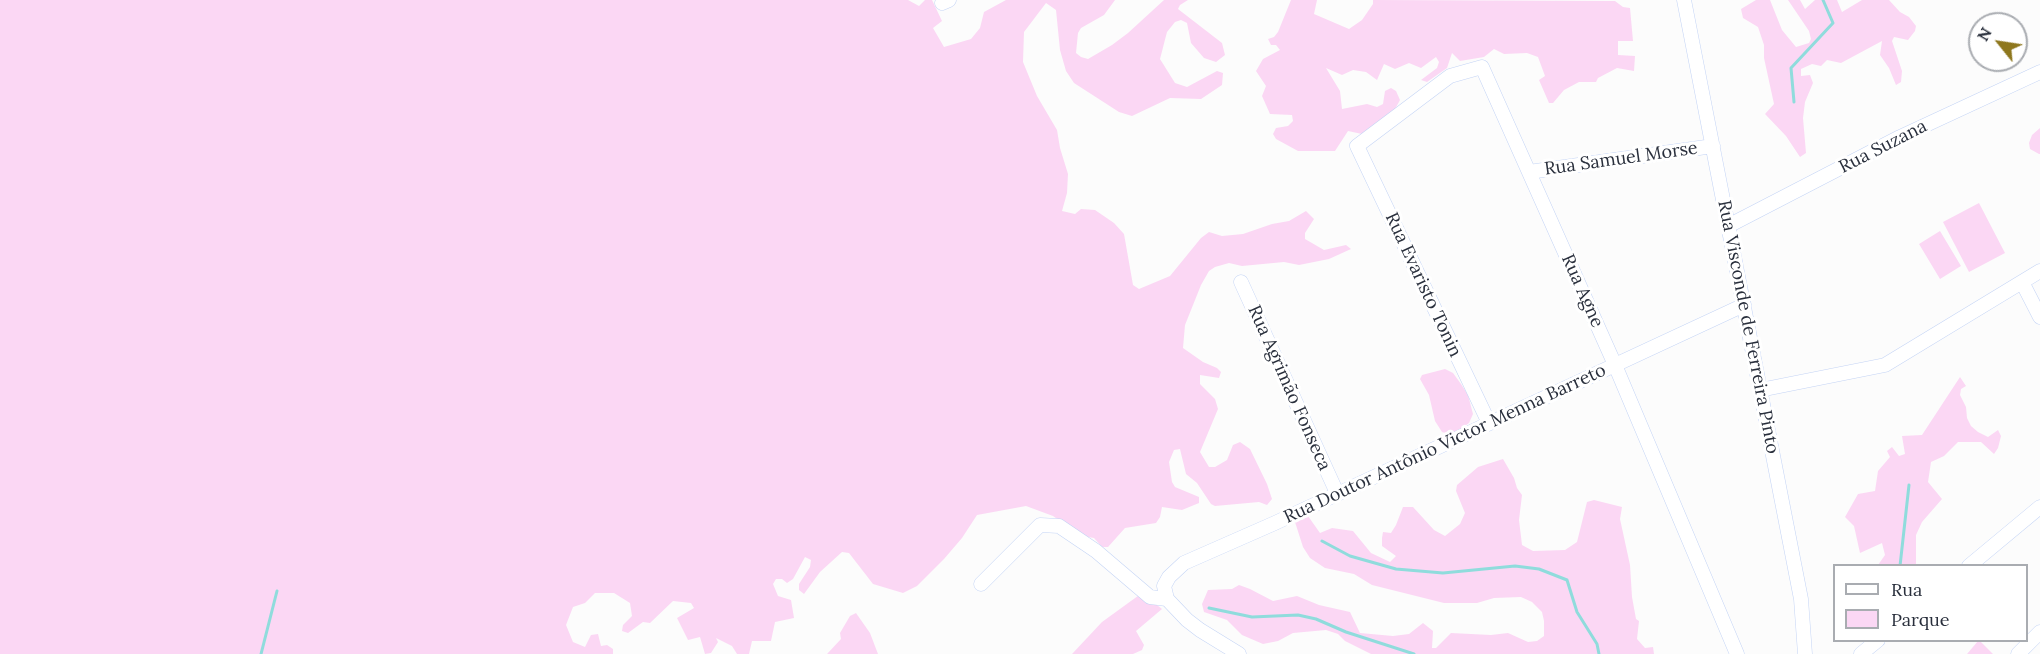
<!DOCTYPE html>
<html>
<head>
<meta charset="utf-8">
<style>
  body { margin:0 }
  #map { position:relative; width:2040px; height:654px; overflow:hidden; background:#fcfcfc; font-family:Lora,serif }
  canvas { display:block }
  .legend { position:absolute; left:1833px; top:564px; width:195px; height:78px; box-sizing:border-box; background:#fff; border:2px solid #a9acb1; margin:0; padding:8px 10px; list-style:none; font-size:18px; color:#292f3c }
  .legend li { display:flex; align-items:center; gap:12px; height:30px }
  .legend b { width:30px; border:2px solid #a9acb1 }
  .north { position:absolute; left:1968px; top:12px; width:60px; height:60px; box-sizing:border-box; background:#fff; border:2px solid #a9acb1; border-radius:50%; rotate:300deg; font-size:16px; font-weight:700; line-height:24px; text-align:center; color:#292f3c }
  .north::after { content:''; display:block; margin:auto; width:21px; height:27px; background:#8e771d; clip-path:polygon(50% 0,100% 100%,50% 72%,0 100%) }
</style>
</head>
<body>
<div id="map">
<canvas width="2040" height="654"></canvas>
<ul class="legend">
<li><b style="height:8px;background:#fff"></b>Rua</li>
<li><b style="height:16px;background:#fbd7f4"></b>Parque</li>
</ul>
<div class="north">N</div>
</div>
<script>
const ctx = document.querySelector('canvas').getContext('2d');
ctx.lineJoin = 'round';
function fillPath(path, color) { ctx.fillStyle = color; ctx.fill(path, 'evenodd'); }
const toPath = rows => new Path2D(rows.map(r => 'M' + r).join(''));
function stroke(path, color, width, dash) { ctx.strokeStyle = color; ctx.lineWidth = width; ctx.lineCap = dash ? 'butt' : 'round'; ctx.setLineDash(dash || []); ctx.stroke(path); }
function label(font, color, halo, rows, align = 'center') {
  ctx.font = font + ' Lora,serif'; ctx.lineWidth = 6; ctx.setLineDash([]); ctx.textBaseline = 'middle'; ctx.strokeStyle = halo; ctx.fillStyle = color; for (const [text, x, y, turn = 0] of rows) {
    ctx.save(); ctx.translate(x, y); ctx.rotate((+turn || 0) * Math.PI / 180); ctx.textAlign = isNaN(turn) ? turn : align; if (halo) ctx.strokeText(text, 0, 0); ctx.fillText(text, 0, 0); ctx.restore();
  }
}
fillPath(toPath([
  [0,0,908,0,919,6,925,0,932,0,942,21,933,28,944,47,971,39,980,28,984,12,1006,0,1115,0,1104,15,1081,28,1078,33,1076,53,1081,57,1088,59,1112,45,1128,33,1164,0,1188,0,1180,5,1178,9,1222,43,1225,55,1216,62,1204,58,1191,43,1187,23,1181,20,1175,22,1167,32,1160,59,1175,83,1187,87,1217,71,1223,73,1222,85,1201,99,1170,98,1132,116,1119,112,1074,83,1066,71,1060,50,1056,10,1046,3,1024,32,1023,62,1037,96,1057,130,1060,148,1068,174,1067,193,1062,211,1075,214,1081,209,1095,210,1114,223,1124,234,1133,285,1139,289,1170,276,1201,238,1209,232,1222,236,1243,234,1272,224,1289,221,1306,211,1314,219,1305,233,1305,239,1324,250,1346,245,1351,249,1329,259,1299,265,1284,262,1242,266,1229,263,1215,267,1209,271,1201,285,1185,325,1183,348,1203,362,1217,368,1221,372,1219,378,1200,375,1200,384,1215,399,1218,409,1200,452,1209,467,1215,467,1227,460,1233,445,1240,442,1250,449,1267,484,1272,499,1267,505,1259,502,1215,506,1211,504,1197,483,1186,474,1180,449,1174,450,1169,462,1172,482,1175,487,1199,497,1199,503,1182,510,1162,507,1160,517,1156,523,1125,528,1108,547,1102,547,1094,538,1082,536,1053,516,1026,506,977,515,962,538,944,559,917,586,903,593,873,584,849,553,842,552,820,572,804,594,799,590,799,584,810,567,811,560,805,557,793,579,787,583,782,579,776,579,773,584,778,596,791,600,794,618,775,622,771,641,752,641,749,654,737,654,732,646,716,638,718,642,711,653,705,654,700,637,688,640,677,618,694,608,691,603,673,601,650,623,643,622,628,633,622,631,623,625,632,616,630,603,614,593,595,593,585,603,573,607,566,625,573,642,585,647,591,635,598,634,601,646,607,645,613,649,613,654,0,654],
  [1291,0,1317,0,1314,14,1349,29,1362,20,1373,4,1373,0,1615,1,1623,7,1630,8,1633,41,1618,41,1618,55,1635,56,1634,71,1617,68,1598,78,1596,82,1579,82,1564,90,1553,103,1549,103,1539,80,1545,76,1538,57,1527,53,1504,54,1494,49,1484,57,1460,61,1452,53,1447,68,1427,82,1421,80,1437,68,1439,62,1436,57,1421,68,1409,63,1395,69,1384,64,1377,80,1366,72,1353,70,1342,75,1326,68,1340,91,1342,109,1367,104,1377,107,1383,104,1385,91,1391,88,1396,91,1400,100,1394,111,1362,134,1348,131,1335,151,1298,151,1276,139,1273,134,1276,128,1288,126,1293,121,1292,115,1270,114,1262,96,1266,86,1256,71,1263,59,1280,50,1276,45,1271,45,1268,39,1274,37,1278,32],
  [1756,0,1770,0,1782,30,1796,47,1809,43,1811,39,1809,31,1788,0,1800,0,1805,9,1815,0,1837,0,1842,12,1862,0,1889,0,1900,12,1909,17,1916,26,1915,31,1908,40,1894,37,1892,41,1902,71,1901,82,1896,85,1889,68,1880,55,1882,41,1841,63,1827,60,1821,66,1812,64,1801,69,1801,76,1810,75,1813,83,1805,102,1803,118,1806,153,1800,157,1786,136,1765,114,1774,104,1764,58,1764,45,1758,27,1743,18,1741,9],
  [2040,128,2040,154,2039,154,2030,149,2029,143,2032,135],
  [1979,203,2005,253,1969,272,1943,222],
  [1940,231,1961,266,1940,279,1919,244],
  [1445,369,1453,373,1461,384,1468,395,1473,414,1469,423,1458,431,1450,435,1442,432,1435,421,1429,395,1420,379,1422,375],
  [1960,377,1966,386,1961,389,1960,395,1966,407,1967,418,1971,426,1978,432,1988,437,1998,430,2001,436,1998,448,1994,454,1981,442,1958,442,1944,456,1931,462,1928,482,1942,499,1922,522,1916,535,1916,565,1878,565,1885,555,1882,543,1860,553,1854,526,1845,517,1858,494,1875,491,1878,471,1890,457,1887,451,1892,447,1899,456,1905,454,1902,436,1922,435],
  [1503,459,1514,478,1517,488,1522,495,1519,520,1522,545,1533,551,1565,550,1577,542,1587,502,1594,500,1622,507,1620,519,1630,565,1632,597,1636,619,1639,621,1637,639,1645,648,1653,647,1654,654,1371,654,1345,641,1338,634,1326,630,1293,633,1278,641,1263,644,1242,635,1227,620,1204,612,1202,604,1208,590,1232,589,1239,585,1250,589,1273,601,1297,596,1319,605,1350,612,1360,633,1393,636,1409,634,1423,623,1433,631,1432,648,1436,648,1451,633,1491,635,1508,633,1528,642,1537,641,1544,636,1544,621,1542,612,1532,602,1521,597,1494,598,1477,603,1444,603,1372,585,1354,574,1325,568,1310,558,1303,547,1295,522,1308,516,1320,533,1332,528,1353,531,1371,553,1390,562,1396,556,1382,546,1382,538,1383,532,1391,533,1396,525,1403,507,1413,507,1434,530,1445,536,1460,524,1465,513,1456,491,1457,485,1478,467],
  [1142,593,1162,609,1136,631,1144,645,1142,650,1133,654,1072,654,1102,622],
  [856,613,870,633,878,654,827,654,841,639,840,633,850,616],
  [1978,641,1980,641,1993,654,1967,654]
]), '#fbd7f4');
stroke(toPath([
  [1794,102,1791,68,1833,23,1823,0],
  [1322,541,1350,556,1396,569,1443,573,1515,566,1539,569,1567,580,1577,612,1597,644,1599,654],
  [1900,566,1909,485],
  [1209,608,1252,617,1298,615,1316,619,1346,632,1414,654],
  [261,654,277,591]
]), '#8fdcdc', 3);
const minor = toPath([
  [1684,0,1801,599,1805,654],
  [942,3,949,0],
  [1529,172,1713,146],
  [1728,226,1900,137,2040,72],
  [1241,282,1337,493],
  [2022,282,2040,317],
  [1760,390,1885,365,2040,271],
  [1489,423,1357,146,1450,76,1482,67,1615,365,1737,654],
  [1969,566,2040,507],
  [981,584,1040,525,1059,526,1096,551,1150,597,1167,599,1187,620,1200,630,1239,654],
  [1167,599,1164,586,1169,577,1184,563,1275,523,1744,305],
  [1861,654,1878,640],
  [2018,654,2040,632]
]);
stroke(minor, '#c4d4f5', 15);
stroke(minor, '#fff', 14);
label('18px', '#292f3c', '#fff', [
  ["Rua Suzana",1883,147,-27],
  ["Rua Samuel Morse",1621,159,-8],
  ["Rua Evaristo Tonin",1423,285,65],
  ["Rua Agne",1582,291,66],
  ["Rua Visconde de Ferreira Pinto",1748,327,79],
  ["Rua Agrimão Fonseca",1289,388,66],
  ["Rua Doutor Antônio Victor Menna Barreto",1445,444,-25]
]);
</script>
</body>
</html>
